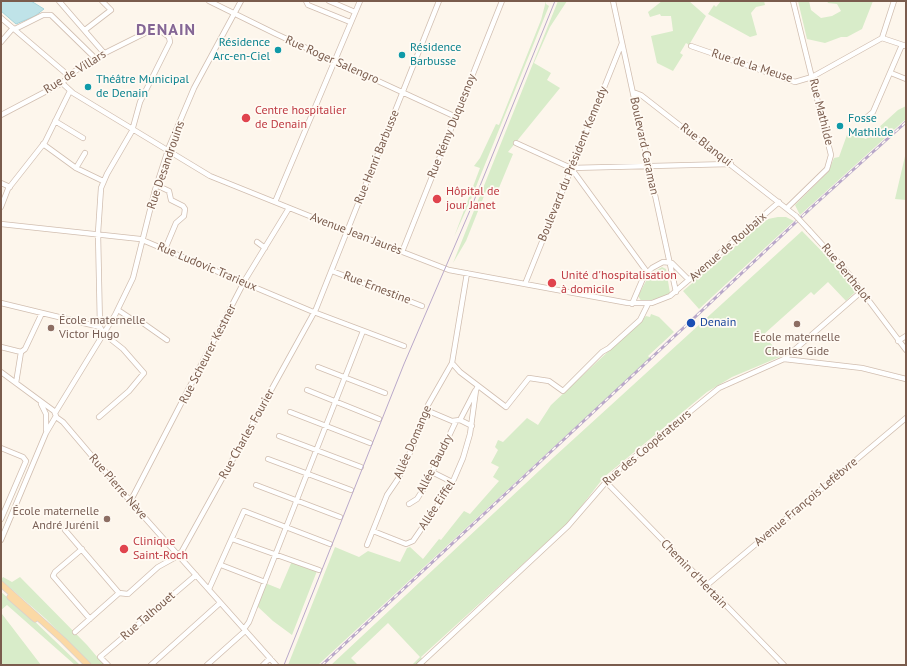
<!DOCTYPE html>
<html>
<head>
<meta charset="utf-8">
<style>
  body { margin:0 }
  #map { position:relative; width:907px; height:666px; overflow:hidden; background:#fdf6ec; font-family:"PT Sans",sans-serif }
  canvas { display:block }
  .frame { position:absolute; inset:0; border:2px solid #7a5c4d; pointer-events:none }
</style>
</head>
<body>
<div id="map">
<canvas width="907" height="666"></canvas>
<div class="frame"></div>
</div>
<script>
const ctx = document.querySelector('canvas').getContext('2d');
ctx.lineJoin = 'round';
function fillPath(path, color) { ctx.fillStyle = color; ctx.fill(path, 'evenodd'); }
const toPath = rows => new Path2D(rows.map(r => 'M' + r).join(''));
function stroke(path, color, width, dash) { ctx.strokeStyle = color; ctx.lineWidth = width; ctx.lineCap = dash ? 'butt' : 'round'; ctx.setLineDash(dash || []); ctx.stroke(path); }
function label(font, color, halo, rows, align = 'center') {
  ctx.font = font + ' "PT Sans",sans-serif'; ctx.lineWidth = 3.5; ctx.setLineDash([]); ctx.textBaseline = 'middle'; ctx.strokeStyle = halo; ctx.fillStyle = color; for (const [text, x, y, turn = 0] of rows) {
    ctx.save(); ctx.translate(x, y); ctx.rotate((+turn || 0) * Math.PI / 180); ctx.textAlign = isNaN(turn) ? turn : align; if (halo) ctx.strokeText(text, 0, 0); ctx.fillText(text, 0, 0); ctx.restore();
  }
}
fillPath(toPath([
  [546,1,546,4,549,6,471,199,454,237,480,168,474,166,480,158,496,124,499,125,541,20],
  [558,1,567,1,550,27,534,63,551,73,547,80,560,88,508,152,513,154,496,195,486,191,466,241,453,263],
  [662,1,689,1,706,16,689,45,686,43,680,53,683,55,673,71,657,63,651,36,673,31,671,16,661,16,660,14,650,17,648,12],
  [721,1,764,1,765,5,756,7,751,13,757,35,750,37,708,14,714,5,716,7],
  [798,1,809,1,811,10,821,18,832,16,841,11,837,4,828,3,827,1,873,1,862,29,847,37,841,37,825,43,807,39],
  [906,106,906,119,800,215,795,205,828,172,834,158,839,157,848,132,866,139,898,110],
  [906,152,906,200,895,199],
  [778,217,786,217,794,221,699,309,683,291,761,224,768,219],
  [802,231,846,276,855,292,846,301,828,282,814,295,811,292,763,335,782,356,732,377,707,392,604,477,570,521,421,657,426,665,412,665,420,657,388,623,351,658,358,665,331,665,554,457],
  [662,267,666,269,670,293,661,298,642,302,638,296,646,281,654,272],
  [651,314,659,317,674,332,648,356,650,358,318,665,288,665,335,547,359,557,368,551,400,562,407,548,410,547,423,559,439,539,441,540,464,511,470,514,499,481,493,477,499,467,491,463,498,450,495,447,498,440,503,442,527,418,538,425,551,405,646,316,650,317],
  [292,561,317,571,292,635,273,621,257,606,265,583,280,589],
  [3,577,12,582,20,577,87,645,104,665,91,665,46,619,1,580],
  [1,592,26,613,80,665,75,665,7,605,1,610],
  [2,614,41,665,1,665]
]), '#d8ecc9');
const water = toPath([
  [3,1,31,1,44,9,35,16,16,24,1,11,1,2,3,1]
]);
fillPath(water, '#bfe3e8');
stroke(water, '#a5d3da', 1);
const minor = toPath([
  [59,1,104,53],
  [209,1,276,34,456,117],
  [306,1,308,5,350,22],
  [329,1,355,12],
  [613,1,676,292],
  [1,18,69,76],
  [15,29,43,15,51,15,95,58],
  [85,30,111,10,102,1],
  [882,38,906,46],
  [1,42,13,28],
  [691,46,795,82,812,77,882,38,894,1],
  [891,73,906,79],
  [62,83,73,93,210,176,307,215,449,270,628,303,652,303,670,296,779,202],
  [633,92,641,95,796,216],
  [1,115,62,83,72,73,95,58,151,30,158,29,169,37,170,42,140,102,132,131,107,174,101,188,98,233,100,327,104,334,123,349,144,373,129,391,99,417],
  [866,118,873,112,902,45],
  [55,121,83,138],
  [516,143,571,168,731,164],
  [43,144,76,168,103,181],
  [76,168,85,153],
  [571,168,647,272],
  [1,183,10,187],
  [156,185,169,191,171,200,183,206,185,209,184,216,176,223,165,249],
  [275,202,360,1],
  [1,207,8,189,45,142,70,91],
  [787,208,827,169,831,155,793,1],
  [1,224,140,239,311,311,404,346],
  [809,230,848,273,906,350],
  [257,242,265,248],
  [402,252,502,1],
  [332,271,422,306],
  [467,273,452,363,460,372,506,407,529,378,549,381,563,391,602,352,609,348,640,320,648,304],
  [525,284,622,43],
  [1,303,100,327],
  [632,304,644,276,652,268,663,262,672,263,689,280],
  [118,310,136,322,140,321,167,340],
  [898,341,906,336],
  [1,347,21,352,16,383],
  [21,352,25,349,42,313],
  [784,359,862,368,906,379],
  [318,367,385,393],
  [1,372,54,411,56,416,46,433,1,540],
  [307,390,379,419],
  [41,404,46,414,46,430],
  [426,410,452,421,460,420,475,391],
  [290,412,370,443],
  [55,413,115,315,133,278,155,190,169,147,194,88,241,1],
  [56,417,63,422,137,509,276,665],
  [460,420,472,426],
  [279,436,361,467],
  [1,448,23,457,26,461,1,519],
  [268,459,351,490],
  [432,472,452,482],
  [606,482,784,665],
  [256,485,340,517],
  [130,502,245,280,289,208],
  [409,504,417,499,426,485,456,421],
  [65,530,119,593],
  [373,531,406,544,413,541,442,499,454,479,463,458,470,434,476,390,478,386],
  [232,539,319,570],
  [367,545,387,495,398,479,412,448,428,405,452,363],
  [82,549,55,572,53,576,90,619],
  [221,565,265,582],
  [706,586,906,418],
  [209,589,244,511,330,544],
  [244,629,249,622,363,331],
  [75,632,119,593,128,594,158,567,176,557,182,551,316,309,439,1],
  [108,665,100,657,196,575],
  [151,665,220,603],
  [207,665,245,631],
  [263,665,270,658],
  [419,665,568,526,606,482,616,472,719,388,784,359,862,291]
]);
const major = toPath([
  [1,584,63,640,88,665],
  [10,597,35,619]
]);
stroke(minor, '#d1beb0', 6);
stroke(major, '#dad1cd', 7);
stroke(minor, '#fff', 4.5);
stroke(major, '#fbd9a5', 5.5);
stroke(toPath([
  [284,665,404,364,471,208,555,1]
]), '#b9a8c9', 1);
const rail = toPath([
  [322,665,693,319,812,207,906,122]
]);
stroke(rail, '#b9a8c9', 3);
stroke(rail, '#fffaf3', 1.5, [4.5]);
const minorBridge = toPath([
  [796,216,809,230]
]);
stroke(minorBridge, '#d1beb0', 6, []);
stroke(minorBridge, '#fff', 4.5);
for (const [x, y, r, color] of [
  [278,50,4,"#0f9aa8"],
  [402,55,4,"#0f9aa8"],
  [88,87,4,"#0f9aa8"],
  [246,118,5,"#e0444e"],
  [840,126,4,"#0f9aa8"],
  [437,199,5,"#e0444e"],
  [552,283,5,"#e0444e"],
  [691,323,5,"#1a4fb4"],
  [797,324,4,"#8d6e63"],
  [51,328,4,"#8d6e63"],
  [107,519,4,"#8d6e63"],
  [124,549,5,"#e0444e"]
]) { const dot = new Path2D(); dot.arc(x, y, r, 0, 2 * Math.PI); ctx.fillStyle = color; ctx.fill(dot); stroke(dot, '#fffaf3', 1.5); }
label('12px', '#0d838f', '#fffaf3', [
  ["Résidence",270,43,"right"],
  ["Arc-en-Ciel",270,57,"right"],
  ["Résidence",410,48],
  ["Barbusse",410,62],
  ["Théâtre Municipal",96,80],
  ["de Denain",96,94],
  ["Fosse",848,119],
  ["Mathilde",848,133]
], 'left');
label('12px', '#7a5c4d', '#fffaf3', [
  ["Rue Roger Salengro",332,60,24],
  ["Rue de la Meuse",752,66,18],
  ["Rue de Villars",75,72,-32],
  ["Rue Mathilde",821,112,76],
  ["Rue Rémy Duquesnoy",452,126,-68],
  ["Rue Blanqui",706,145,38],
  ["Boulevard Caraman",644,146,78],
  ["Rue Henri Barbusse",377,157,-68],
  ["Boulevard du Président Kennedy",573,164,-68],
  ["Rue Desandrouins",166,165,-71],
  ["Avenue Jean Jaurès",356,234,21],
  ["Avenue de Roubaix",728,247,-41],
  ["Rue Ludovic Trarieux",207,267,23],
  ["Rue Berthelot",846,273,51],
  ["Rue Ernestine",377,288,21],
  ["Rue Scheurer Kestner",208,354,-63],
  ["Rue Charles Fourier",247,434,-61],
  ["Allée Domange",413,442,-67],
  ["Rue des Coopérateurs",647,448,-40],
  ["Allée Baudry",435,464,-63],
  ["Rue Pierre Nève",118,487,49],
  ["Avenue François Lefèbvre",806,502,-40],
  ["Allée Eiffel",437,505,-57],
  ["Chemin d'Hertain",694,574,46],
  ["Rue Talhouet",148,616,-41]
]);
label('12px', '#be3a42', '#fffaf3', [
  ["Centre hospitalier",255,111],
  ["de Denain",255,125],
  ["Hôpital de",446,192],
  ["jour Janet",446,206],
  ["Unité d'hospitalisation",561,276],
  ["à domicile",561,290],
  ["Clinique",133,542],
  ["Saint-Roch",133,556]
], 'left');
label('12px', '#785e54', '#fffaf3', [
  ["École maternelle",59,321],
  ["Victor Hugo",59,335],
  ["École maternelle",797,338,"center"],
  ["Charles Gide",797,352,"center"],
  ["École maternelle",99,512,"right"],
  ["André Jurénil",99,526,"right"]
], 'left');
label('12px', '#164399', '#fffaf3', [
  ["Denain",700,323]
], 'left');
ctx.letterSpacing = '1px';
label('bold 16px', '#846695', '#fffaf3', [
  ["DENAIN",166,30]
]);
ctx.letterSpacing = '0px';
</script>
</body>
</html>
